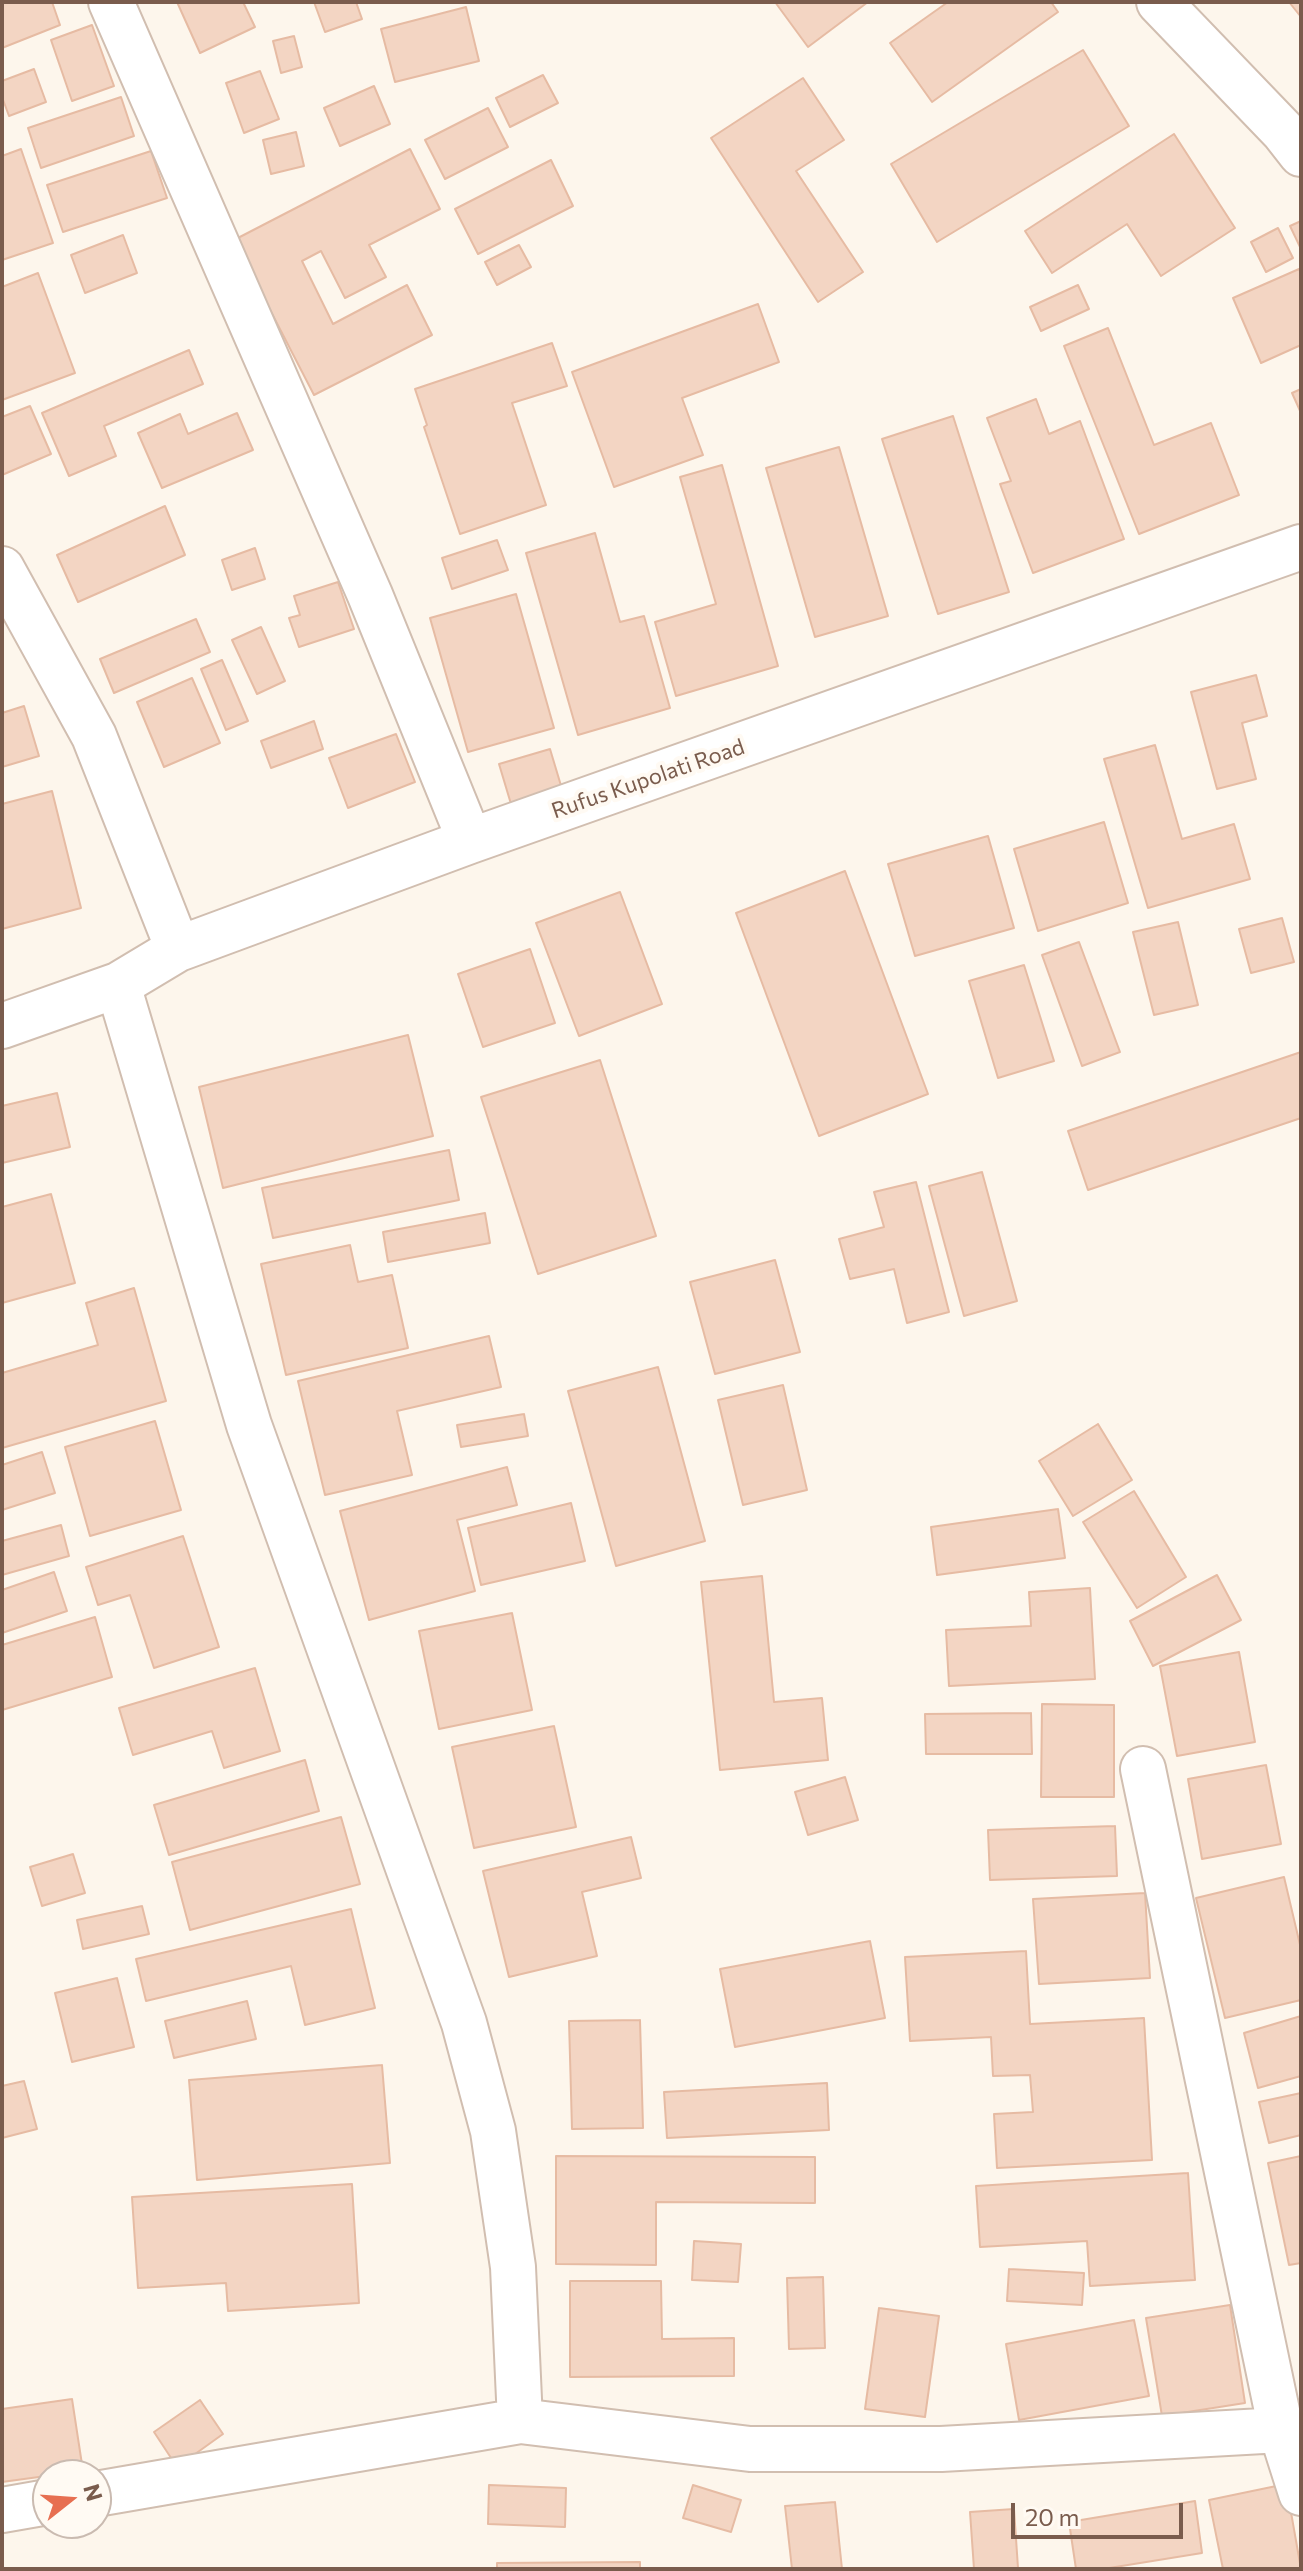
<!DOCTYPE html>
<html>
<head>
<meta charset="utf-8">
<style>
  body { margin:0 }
  #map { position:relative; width:1303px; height:2571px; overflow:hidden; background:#fdf6ec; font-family:Commissioner,sans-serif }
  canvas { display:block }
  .frame { position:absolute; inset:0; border:4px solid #7a5c4d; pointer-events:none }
  .north { position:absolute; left:32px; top:2459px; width:80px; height:80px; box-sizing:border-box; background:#fffaf3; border:2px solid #cabbb1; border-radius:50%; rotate:73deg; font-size:22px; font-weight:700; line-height:32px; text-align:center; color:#7a5c4d }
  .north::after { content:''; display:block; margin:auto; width:28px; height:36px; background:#e76f51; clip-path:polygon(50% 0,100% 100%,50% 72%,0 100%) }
  .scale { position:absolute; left:1011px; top:2503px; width:172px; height:36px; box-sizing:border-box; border:4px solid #7a5c4d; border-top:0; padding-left:10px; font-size:24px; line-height:28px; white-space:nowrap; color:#7a5c4d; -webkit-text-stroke:6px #fffaf3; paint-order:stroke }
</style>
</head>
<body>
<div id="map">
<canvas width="1303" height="2571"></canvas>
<div class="frame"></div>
<div class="north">N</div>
<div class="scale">20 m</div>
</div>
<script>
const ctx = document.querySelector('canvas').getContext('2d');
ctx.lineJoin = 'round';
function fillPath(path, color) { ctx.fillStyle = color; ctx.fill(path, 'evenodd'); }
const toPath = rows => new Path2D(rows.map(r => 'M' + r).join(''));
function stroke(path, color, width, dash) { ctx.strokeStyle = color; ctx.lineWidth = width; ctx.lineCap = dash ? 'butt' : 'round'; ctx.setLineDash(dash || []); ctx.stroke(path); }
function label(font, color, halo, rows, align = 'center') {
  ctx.font = font + ' Commissioner,sans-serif'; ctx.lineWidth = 8; ctx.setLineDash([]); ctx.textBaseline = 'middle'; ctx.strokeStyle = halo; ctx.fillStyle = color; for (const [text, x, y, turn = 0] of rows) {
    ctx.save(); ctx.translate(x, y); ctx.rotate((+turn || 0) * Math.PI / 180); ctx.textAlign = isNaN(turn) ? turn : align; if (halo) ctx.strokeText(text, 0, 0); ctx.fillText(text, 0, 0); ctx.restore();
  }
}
const building = toPath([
  [2,2,52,2,60,25,2,48,2,2],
  [177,2,243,2,255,27,200,53,177,2],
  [314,2,356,2,362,19,325,32,314,2],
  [775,2,868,2,808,47,775,2],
  [948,2,1051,2,1058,12,932,102,890,43,948,2],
  [1289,2,1301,2,1301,17,1289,2],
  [466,7,479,61,395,82,381,29,466,7],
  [92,25,114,86,72,101,51,40,92,25],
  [294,36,302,67,281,73,273,41,294,36],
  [1083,50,1129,126,937,242,891,164,1083,50],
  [34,69,46,102,9,116,2,97,2,81,34,69],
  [260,71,279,119,244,133,226,83,260,71],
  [543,75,558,103,510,127,496,98,543,75],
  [803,78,844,140,796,171,863,272,818,302,711,138,803,78],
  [374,86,390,124,340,146,324,108,374,86],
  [121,97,134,136,41,168,28,128,121,97],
  [488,108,508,147,445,179,425,140,488,108],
  [296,132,304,166,271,174,263,140,296,132],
  [1174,134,1235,228,1161,276,1127,224,1052,273,1025,231,1174,134],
  [21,149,53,243,2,260,2,156,21,149],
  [410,149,440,209,369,245,386,277,345,298,321,251,302,261,333,324,407,285,432,335,314,395,234,240,410,149],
  [151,151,167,198,63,232,47,185,151,151],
  [551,160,573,206,478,254,455,209,551,160],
  [1301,221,1301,249,1290,226,1301,221],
  [1278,228,1293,258,1266,272,1251,242,1278,228],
  [123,235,137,273,85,293,71,255,123,235],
  [519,245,531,267,497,285,485,262,519,245],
  [1299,269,1301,274,1301,345,1261,363,1233,298,1299,269],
  [38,273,75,373,2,400,2,287,38,273],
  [1078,285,1089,309,1041,331,1030,307,1078,285],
  [758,304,779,362,682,398,703,455,614,487,572,372,758,304],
  [1108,328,1154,445,1211,423,1239,495,1139,534,1064,346,1108,328],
  [552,343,567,386,512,403,546,505,460,534,424,427,427,425,415,389,552,343],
  [189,350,203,384,104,426,116,456,69,476,42,413,189,350],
  [1301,389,1301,413,1292,393,1301,389],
  [1036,399,1049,434,1080,421,1124,539,1033,573,1000,484,1011,481,987,418,1036,399],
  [30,406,51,454,2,475,2,417,30,406],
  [237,413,253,450,162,488,138,433,180,414,188,434,237,413],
  [953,416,1009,592,938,614,882,439,953,416],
  [839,447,888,616,815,637,766,468,839,447],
  [722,465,778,666,676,696,655,622,716,604,680,477,722,465],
  [165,506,185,555,78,602,57,555,165,506],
  [595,533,620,622,644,616,670,708,578,735,526,553,595,533],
  [497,540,508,570,452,589,442,558,497,540],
  [255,548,265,579,232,590,222,560,255,548],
  [338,582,354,629,299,647,289,618,300,615,294,596,338,582],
  [516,594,554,728,468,752,430,618,516,594],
  [196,619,210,652,114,693,100,659,196,619],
  [261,627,285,681,257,694,232,640,261,627],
  [222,660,248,721,226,730,201,669,222,660],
  [1256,675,1267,716,1242,723,1256,779,1217,789,1191,692,1256,675],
  [192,678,220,743,164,767,137,702,192,678],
  [24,706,39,756,2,767,2,713,24,706],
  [314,721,323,749,271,768,261,741,314,721],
  [396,734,415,782,348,808,329,758,396,734],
  [1155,745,1182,839,1234,824,1250,879,1148,908,1104,759,1155,745],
  [550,749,562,789,511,804,499,764,550,749],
  [52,791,81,908,2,929,2,804,52,791],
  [1104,822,1128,903,1038,931,1014,849,1104,822],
  [988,836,1014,928,915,956,888,864,988,836],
  [845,871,928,1094,819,1136,736,913,845,871],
  [620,892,662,1004,579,1036,536,923,620,892],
  [1282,918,1294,962,1251,973,1239,929,1282,918],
  [1178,922,1198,1005,1154,1015,1133,932,1178,922],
  [1079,942,1120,1052,1082,1066,1042,955,1079,942],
  [530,949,555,1023,483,1047,458,974,530,949],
  [1024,965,1054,1061,998,1078,969,981,1024,965],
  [408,1035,433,1136,223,1188,199,1087,408,1035],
  [1301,1052,1301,1118,1088,1190,1068,1131,1301,1052],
  [600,1060,656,1236,538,1274,481,1097,600,1060],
  [57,1093,70,1147,2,1163,2,1106,57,1093],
  [449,1150,459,1200,273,1238,262,1188,449,1150],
  [982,1172,1017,1301,964,1316,929,1186,982,1172],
  [916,1182,949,1312,907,1323,894,1269,850,1279,839,1239,884,1227,874,1192,916,1182],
  [51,1194,75,1283,2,1303,2,1207,51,1194],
  [485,1213,490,1243,388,1262,383,1232,485,1213],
  [350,1245,358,1282,392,1275,408,1348,286,1375,261,1264,350,1245],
  [775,1260,800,1352,715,1374,690,1282,775,1260],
  [134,1288,166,1401,2,1448,2,1373,98,1345,86,1303,134,1288],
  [489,1336,501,1387,397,1411,412,1475,325,1495,298,1381,489,1336],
  [658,1367,705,1541,616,1566,568,1391,658,1367],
  [783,1385,807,1490,743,1505,718,1400,783,1385],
  [524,1414,528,1436,461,1447,457,1425,524,1414],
  [155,1421,181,1510,90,1536,65,1447,155,1421],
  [1098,1424,1132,1480,1073,1516,1039,1461,1098,1424],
  [42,1452,55,1493,2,1510,2,1465,42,1452],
  [507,1467,517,1505,457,1520,475,1591,369,1620,340,1511,507,1467],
  [1134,1491,1186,1577,1137,1608,1083,1522,1134,1491],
  [571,1503,585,1561,481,1585,468,1528,571,1503],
  [1058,1509,1065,1558,937,1575,931,1527,1058,1509],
  [61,1525,69,1556,2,1575,2,1541,61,1525],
  [183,1536,219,1647,154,1668,130,1595,98,1605,86,1567,183,1536],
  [54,1572,67,1611,2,1633,2,1590,54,1572],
  [1217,1575,1241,1620,1153,1666,1130,1621,1217,1575],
  [762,1576,774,1702,822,1698,828,1760,720,1770,701,1582,762,1576],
  [1090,1588,1095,1679,949,1686,946,1630,1031,1626,1029,1592,1090,1588],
  [512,1613,532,1710,439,1729,419,1631,512,1613],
  [95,1617,112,1677,2,1710,2,1645,95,1617],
  [1239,1652,1255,1742,1177,1756,1160,1666,1239,1652],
  [255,1668,280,1751,224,1768,212,1731,133,1755,119,1708,255,1668],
  [1042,1704,1114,1705,1114,1797,1041,1797,1042,1704],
  [1031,1713,1032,1754,926,1754,925,1714,1031,1713],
  [554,1726,576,1827,474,1848,452,1747,554,1726],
  [305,1760,319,1811,169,1855,154,1805,305,1760],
  [1266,1765,1281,1844,1202,1859,1188,1779,1266,1765],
  [845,1777,858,1820,808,1835,795,1792,845,1777],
  [341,1817,360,1884,190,1930,172,1862,341,1817],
  [1115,1826,1117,1876,990,1880,988,1830,1115,1826],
  [631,1837,641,1878,582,1892,597,1956,509,1977,483,1871,631,1837],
  [73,1854,85,1893,42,1906,30,1867,73,1854],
  [1284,1877,1301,1949,1301,2000,1225,2018,1196,1898,1284,1877],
  [1145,1893,1150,1978,1039,1984,1033,1899,1145,1893],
  [142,1906,149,1934,83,1949,77,1920,142,1906],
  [351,1909,375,2008,305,2025,291,1966,146,2001,136,1959,351,1909],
  [870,1941,885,2018,735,2047,720,1969,870,1941],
  [1026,1951,1030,2024,1144,2018,1152,2160,997,2168,994,2114,1033,2112,1030,2075,993,2076,991,2037,910,2041,905,1957,1026,1951],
  [117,1978,134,2047,72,2062,55,1993,117,1978],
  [247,2001,256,2039,174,2058,165,2021,247,2001],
  [1301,2016,1301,2076,1258,2088,1244,2033,1301,2016],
  [640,2020,643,2128,572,2129,569,2021,640,2020],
  [382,2065,390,2163,197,2180,189,2080,382,2065],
  [24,2081,37,2129,2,2138,2,2086,24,2081],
  [827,2083,829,2130,667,2138,664,2092,827,2083],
  [1301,2093,1301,2135,1269,2143,1259,2102,1301,2093],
  [556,2156,815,2157,815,2203,656,2202,656,2265,556,2264,556,2156],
  [1301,2156,1301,2263,1289,2265,1268,2163,1301,2156],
  [1188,2173,1195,2280,1090,2286,1087,2241,980,2247,976,2186,1188,2173],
  [352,2184,359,2303,228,2311,226,2283,138,2288,132,2197,352,2184],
  [694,2241,741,2244,738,2282,692,2280,694,2241],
  [1009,2269,1084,2273,1082,2305,1007,2301,1009,2269],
  [823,2277,825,2348,789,2349,787,2278,823,2277],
  [570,2281,661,2281,662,2339,734,2338,734,2376,570,2377,570,2281],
  [1230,2305,1245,2403,1162,2416,1146,2318,1230,2305],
  [879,2308,939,2316,925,2417,865,2409,879,2308],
  [1134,2320,1149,2396,1019,2420,1006,2344,1134,2320],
  [72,2399,83,2471,2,2482,2,2409,72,2399],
  [200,2400,223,2434,177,2467,154,2432,200,2400],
  [1286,2484,1301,2569,1223,2569,1209,2500,1286,2484],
  [489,2485,566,2488,565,2527,488,2524,489,2485],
  [693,2485,741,2500,731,2532,683,2518,693,2485],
  [1195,2501,1202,2553,1103,2569,1076,2569,1069,2522,1195,2501],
  [835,2502,842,2569,792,2569,785,2506,835,2502],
  [1014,2509,1018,2568,974,2569,970,2512,1014,2509],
  [640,2562,640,2569,497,2569,497,2563,640,2562]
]);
fillPath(building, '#f3d5c3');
stroke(building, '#e6bba3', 2);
const street = toPath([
  [111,2,370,595,470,841],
  [1159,2,1283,131,1301,154],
  [2,569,94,736,178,949],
  [118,985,249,1425,464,2023,493,2131,513,2267,520,2421],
  [2,1026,118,985,178,949,470,841,1301,547],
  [1143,1769,1281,2430,1301,2493],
  [96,2494,520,2421,750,2449,941,2449,1281,2430],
  [2,2510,48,2502]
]);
stroke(street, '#d1beb0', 48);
stroke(street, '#fff', 44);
label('22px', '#7a5c4d', '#fffaf3', [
  ["Rufus Kupolati Road",648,779,-19]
]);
</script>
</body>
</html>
